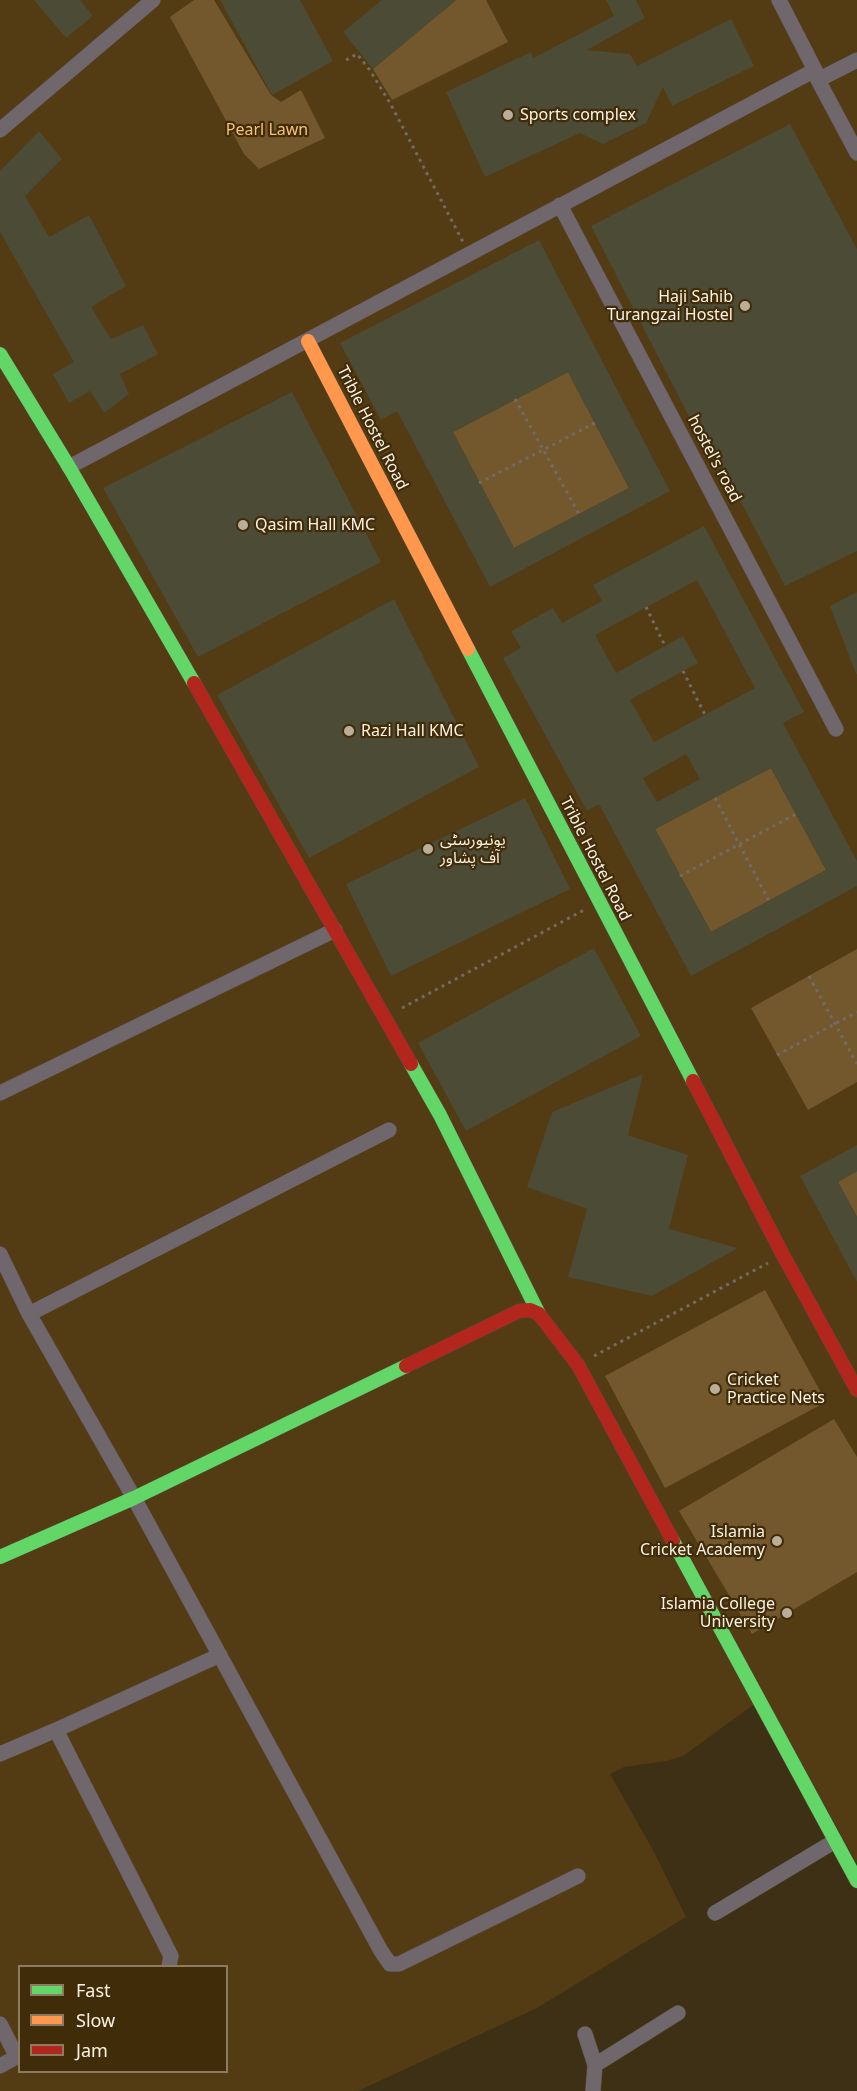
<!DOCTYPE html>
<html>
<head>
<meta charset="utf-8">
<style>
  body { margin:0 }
  #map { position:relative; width:857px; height:2091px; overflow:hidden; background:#3e3014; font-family:"Noto Sans",sans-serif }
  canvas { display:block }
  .legend { position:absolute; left:18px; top:1965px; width:210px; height:108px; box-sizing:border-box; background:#412c09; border:2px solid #8c7b61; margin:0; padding:8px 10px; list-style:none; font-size:18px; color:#fcf2e4 }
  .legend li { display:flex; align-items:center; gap:12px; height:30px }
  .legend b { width:30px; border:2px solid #8c7b61 }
</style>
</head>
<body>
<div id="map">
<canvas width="857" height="2091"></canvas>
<ul class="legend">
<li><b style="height:8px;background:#63d668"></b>Fast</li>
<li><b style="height:8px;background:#ff974d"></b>Slow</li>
<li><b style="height:8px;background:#b3261e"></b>Jam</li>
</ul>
</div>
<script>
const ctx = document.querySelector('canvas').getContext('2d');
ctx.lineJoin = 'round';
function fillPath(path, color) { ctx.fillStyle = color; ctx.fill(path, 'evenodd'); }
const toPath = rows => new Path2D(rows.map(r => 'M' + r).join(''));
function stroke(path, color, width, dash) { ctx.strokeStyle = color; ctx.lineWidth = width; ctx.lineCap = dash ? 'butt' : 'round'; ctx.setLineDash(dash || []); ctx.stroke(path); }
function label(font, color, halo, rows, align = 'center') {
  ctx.font = font + ' "Noto Sans","Noto Sans Arabic",sans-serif'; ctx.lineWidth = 4.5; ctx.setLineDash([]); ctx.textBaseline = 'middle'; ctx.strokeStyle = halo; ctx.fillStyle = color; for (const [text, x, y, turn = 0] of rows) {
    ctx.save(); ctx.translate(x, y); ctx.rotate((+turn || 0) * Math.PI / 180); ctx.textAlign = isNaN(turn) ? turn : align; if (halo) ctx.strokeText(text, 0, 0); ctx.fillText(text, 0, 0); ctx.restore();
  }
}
fillPath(toPath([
  [0,0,857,0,857,1864,764,1697,683,1756,666,1761,624,1767,610,1774,654,1852,686,1917,537,2008,358,2091,0,2091],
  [20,1966,226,1966,226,2072,20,2072]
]), '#533b14');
fillPath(toPath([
  [194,0,214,0,271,95,281,102,301,90,325,138,259,169,244,154,170,17],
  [456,0,486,0,508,42,392,100,373,69],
  [568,372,629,488,514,548,453,432],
  [771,768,826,870,711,932,655,829],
  [857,949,857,1082,808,1110,751,1008],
  [857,1171,857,1217,838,1182],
  [765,1290,826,1402,665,1488,605,1376],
  [834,1419,857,1457,857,1572,752,1634,679,1511]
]), '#73582d');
fillPath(toPath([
  [34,0,80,0,93,16,66,38],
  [220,0,300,0,333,61,272,95],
  [382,0,456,0,373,69,343,32],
  [606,0,636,0,645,18,587,50,630,54,637,66,731,19,754,66,672,106,663,87,646,123,603,144,580,133,485,177,446,92,531,52,533,58,614,16],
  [790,124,857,249,857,551,785,586,709,441,703,444,591,226],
  [39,131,62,159,25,196,49,237,89,215,126,286,91,307,111,339,143,325,158,354,120,374,129,394,104,413,90,391,69,403,53,374,74,362,0,232,0,171],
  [539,240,670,491,490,587,397,411,381,420,340,343],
  [568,372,629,488,514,548,453,432],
  [292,392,381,562,198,657,103,488],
  [704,526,804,712,783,723,857,861,857,886,691,976,599,804,587,811,503,658,521,648,511,631,553,608,562,623,602,601,593,585],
  [697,580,755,688,654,742,630,700,698,663,683,636,616,673,595,635],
  [686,754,700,779,657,802,643,778],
  [771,768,826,870,711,932,655,829],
  [857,592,857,674,856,674,830,606],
  [394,599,479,767,309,858,217,695],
  [525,798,570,889,391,976,346,884],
  [594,948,641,1036,466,1131,418,1043],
  [643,1074,628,1135,688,1155,669,1229,738,1248,652,1296,568,1277,587,1209,527,1187,552,1112],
  [857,1145,857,1171,838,1182,857,1217,857,1282,800,1176]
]), '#4b4b36');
const street = toPath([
  [779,0,815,70,818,80,857,153],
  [818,80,857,60],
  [0,130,153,0],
  [560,205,836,729],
  [69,467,815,70],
  [0,1093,335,930],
  [0,1254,29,1314,134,1498,381,1951,390,1964,399,1964,578,1876],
  [29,1314,389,1130],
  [56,1730,220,1655],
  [0,1754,56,1730,171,1956,169,1966],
  [715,1913,835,1841],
  [0,2024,17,2057],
  [585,2034,595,2065,593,2091],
  [595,2065,678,2013],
  [0,2066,20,2055]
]);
const fast = toPath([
  [0,354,69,467,194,683],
  [468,649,693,1081],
  [411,1064,440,1115,539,1314],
  [673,1541,857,1881],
  [0,1557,134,1498,406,1366]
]);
const slow = toPath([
  [308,341,468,649]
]);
const jam = toPath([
  [194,683,411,1064],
  [693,1081,783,1255,857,1390],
  [406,1366,519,1311,530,1310,539,1314,578,1365,673,1541]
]);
stroke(street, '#554a35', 16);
stroke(fast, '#554a35', 15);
stroke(slow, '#554a35', 15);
stroke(jam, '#554a35', 15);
stroke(toPath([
  [346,60,357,54,369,69,390,103,463,242],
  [515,399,579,514],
  [479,483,595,423],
  [646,607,665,646],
  [683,671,705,715],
  [715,798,769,901],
  [680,876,796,814],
  [809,976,857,1064],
  [402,1008,584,910],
  [777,1055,857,1012],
  [594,1356,768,1263]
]), '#736a64', 3, [3, 4.5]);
stroke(street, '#6f676c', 15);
stroke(fast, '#63d668', 14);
stroke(slow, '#ff974d', 14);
stroke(jam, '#b3261e', 14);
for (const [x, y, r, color] of [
  [508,115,6,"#baae9b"],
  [745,306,6,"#baae9b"],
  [243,525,6,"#baae9b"],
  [349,731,6,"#baae9b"],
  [428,849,6,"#baae9b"],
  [715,1389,6,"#baae9b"],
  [777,1541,6,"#baae9b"],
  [787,1613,6,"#baae9b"]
]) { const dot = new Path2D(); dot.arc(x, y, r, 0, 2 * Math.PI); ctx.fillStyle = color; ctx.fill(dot); stroke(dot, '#412c09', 2); }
label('16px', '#fcf2e4', '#412c09', [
  ["Sports complex",520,115],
  ["Haji Sahib",733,297,"right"],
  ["Turangzai Hostel",733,315,"right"],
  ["Qasim Hall KMC",255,525],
  ["Razi Hall KMC",361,731],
  ["یونیورسٹی",440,840],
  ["آف پشاور",440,858],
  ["Cricket",727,1380],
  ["Practice Nets",727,1398],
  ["Islamia",765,1532,"right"],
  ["Cricket Academy",765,1550,"right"],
  ["Islamia College",775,1604,"right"],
  ["University",775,1622,"right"]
], 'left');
label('16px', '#f7c376', '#412c09', [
  ["Pearl Lawn",267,130]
]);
label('16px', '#fcf2e4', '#412c09', [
  ["Trible Hostel Road",372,428,63],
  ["hostel's road",714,459,62],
  ["Trible Hostel Road",595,859,63]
]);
</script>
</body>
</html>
